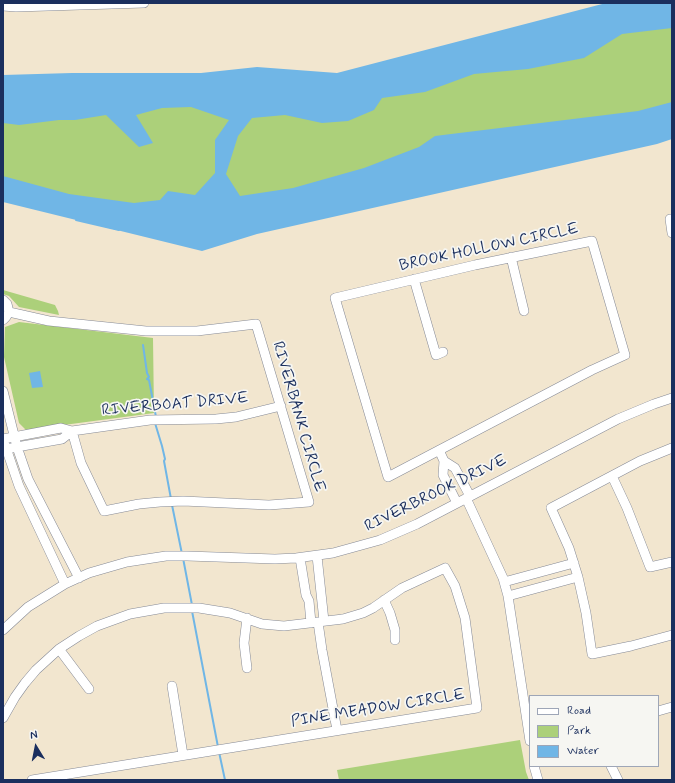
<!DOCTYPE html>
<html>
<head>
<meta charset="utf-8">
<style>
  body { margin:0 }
  #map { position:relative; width:675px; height:783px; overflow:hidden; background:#f2e6cf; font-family:Mynerve,sans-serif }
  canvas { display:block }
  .frame { position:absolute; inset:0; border:4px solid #1b2f5e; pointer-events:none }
  .legend { position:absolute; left:529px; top:695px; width:130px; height:72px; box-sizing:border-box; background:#f6f6f2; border:1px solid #9ea6b7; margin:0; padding:5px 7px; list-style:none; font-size:12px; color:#1b2f5e }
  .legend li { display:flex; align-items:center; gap:8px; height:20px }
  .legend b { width:20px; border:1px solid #9ea6b7 }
  .north { position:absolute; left:16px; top:727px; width:40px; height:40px; -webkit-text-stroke:3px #f6f6f2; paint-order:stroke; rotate:350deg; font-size:11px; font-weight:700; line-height:16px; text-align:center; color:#1b2f5e }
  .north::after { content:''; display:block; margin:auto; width:14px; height:18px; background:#1b2f5e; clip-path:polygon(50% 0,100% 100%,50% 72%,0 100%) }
</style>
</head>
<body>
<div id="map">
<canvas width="675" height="783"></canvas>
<div class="frame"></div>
<ul class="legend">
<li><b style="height:5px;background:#fff"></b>Road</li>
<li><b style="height:11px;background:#acd07a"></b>Park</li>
<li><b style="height:11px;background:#70b6e6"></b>Water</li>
</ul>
<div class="north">N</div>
</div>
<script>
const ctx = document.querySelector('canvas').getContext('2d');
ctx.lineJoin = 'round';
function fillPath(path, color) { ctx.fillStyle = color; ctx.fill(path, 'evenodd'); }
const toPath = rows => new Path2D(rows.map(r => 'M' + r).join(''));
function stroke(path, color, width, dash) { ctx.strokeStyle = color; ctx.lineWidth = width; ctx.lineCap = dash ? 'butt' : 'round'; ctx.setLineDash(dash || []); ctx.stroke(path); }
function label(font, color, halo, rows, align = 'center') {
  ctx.font = font + ' Mynerve,sans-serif'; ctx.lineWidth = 3.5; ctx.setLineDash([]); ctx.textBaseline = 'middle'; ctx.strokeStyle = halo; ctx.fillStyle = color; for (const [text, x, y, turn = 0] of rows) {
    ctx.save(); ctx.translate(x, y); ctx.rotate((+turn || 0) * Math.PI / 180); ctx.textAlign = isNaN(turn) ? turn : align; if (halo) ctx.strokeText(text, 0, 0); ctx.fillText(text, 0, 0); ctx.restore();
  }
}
fillPath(toPath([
  [672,17,672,111,255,206,134,213,3,178,3,109,196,99],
  [3,290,55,305,58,311,59,315,19,307,9,296,3,294],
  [19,322,153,338,154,413,26,430,19,423,4,357,5,327],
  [520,740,526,772,529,780,339,780,337,770]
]), '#acd07a');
fillPath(toPath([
  [606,3,672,3,672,28,622,34,584,58,528,69,474,74,425,92,382,98,374,110,348,121,322,123,285,115,252,118,238,136,226,174,240,196,293,188,364,168,419,147,435,136,638,111,672,102,672,139,657,144,257,234,202,251,3,202,3,176,69,194,134,203,160,200,168,191,195,195,215,173,215,140,229,120,191,107,162,108,136,115,153,143,139,147,106,115,75,120,59,120,19,125,3,123,3,75,72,73,201,73,257,67,337,73],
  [40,371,43,387,32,388,29,373]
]), '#70b6e6');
stroke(toPath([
  [76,220,119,230],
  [143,345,147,373,149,377,147,379,149,380,156,417],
  [155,423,162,446,165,459,164,461,171,499],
  [172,505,182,554],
  [183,558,192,605],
  [192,611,218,747],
  [219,752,225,780]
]), '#70b6e6', 2);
const minor = toPath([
  [3,6,16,7,144,3],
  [672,219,670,219,672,233],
  [592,241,625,355,592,370,388,477,335,298,475,265,592,241],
  [511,257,524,311],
  [414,279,436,355,443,352],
  [3,300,7,304,9,312,6,317,3,320],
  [9,312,49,321,146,331,197,331,256,324,309,502,269,505,183,501,160,502,139,504,104,511,81,463,72,431],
  [3,391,17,447,28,479,79,578],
  [3,439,61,428,72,431,150,420,216,419,236,417,281,406],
  [3,439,19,486,65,584],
  [11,448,62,439,72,431],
  [672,448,640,461,551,508,569,548,578,577,586,613,592,654,631,646,672,635],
  [439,450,444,461,455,468,470,496],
  [444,461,443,475,457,503],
  [612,476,627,508,650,567,672,562],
  [466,498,503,578,508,596,530,741],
  [317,556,324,621],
  [300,558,306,595,309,601,311,623],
  [504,582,574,563],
  [508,596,578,577],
  [384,600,390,613,395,630,395,640],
  [318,622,322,650,337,730],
  [3,630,28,607,65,584,89,573,127,562,166,556,187,556,275,559,296,558,333,553,380,540,417,524,618,419,654,404,672,398],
  [59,649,89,689],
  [247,668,244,643,247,618],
  [172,686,183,755],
  [658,711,672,707],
  [3,718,15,697,25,683,36,670,59,649,79,636,97,626,130,614,164,608,199,608,230,613,262,624,284,626,343,619,363,613,373,608,402,588,445,568,455,586,465,618,477,708,32,780],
  [534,766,538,780],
  [611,766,618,780]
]);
stroke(minor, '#868a96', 10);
stroke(minor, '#fff', 9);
label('16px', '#1b2f5e', '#f6f6f2', [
  ["BROOK HOLLOW CIRCLE",489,248,-12],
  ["RIVERBOAT DRIVE",175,405,-5],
  ["RIVERBANK CIRCLE",298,417,74],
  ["RIVERBROOK DRIVE",436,494,-26],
  ["PINE MEADOW CIRCLE",378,709,-9]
]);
</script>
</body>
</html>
